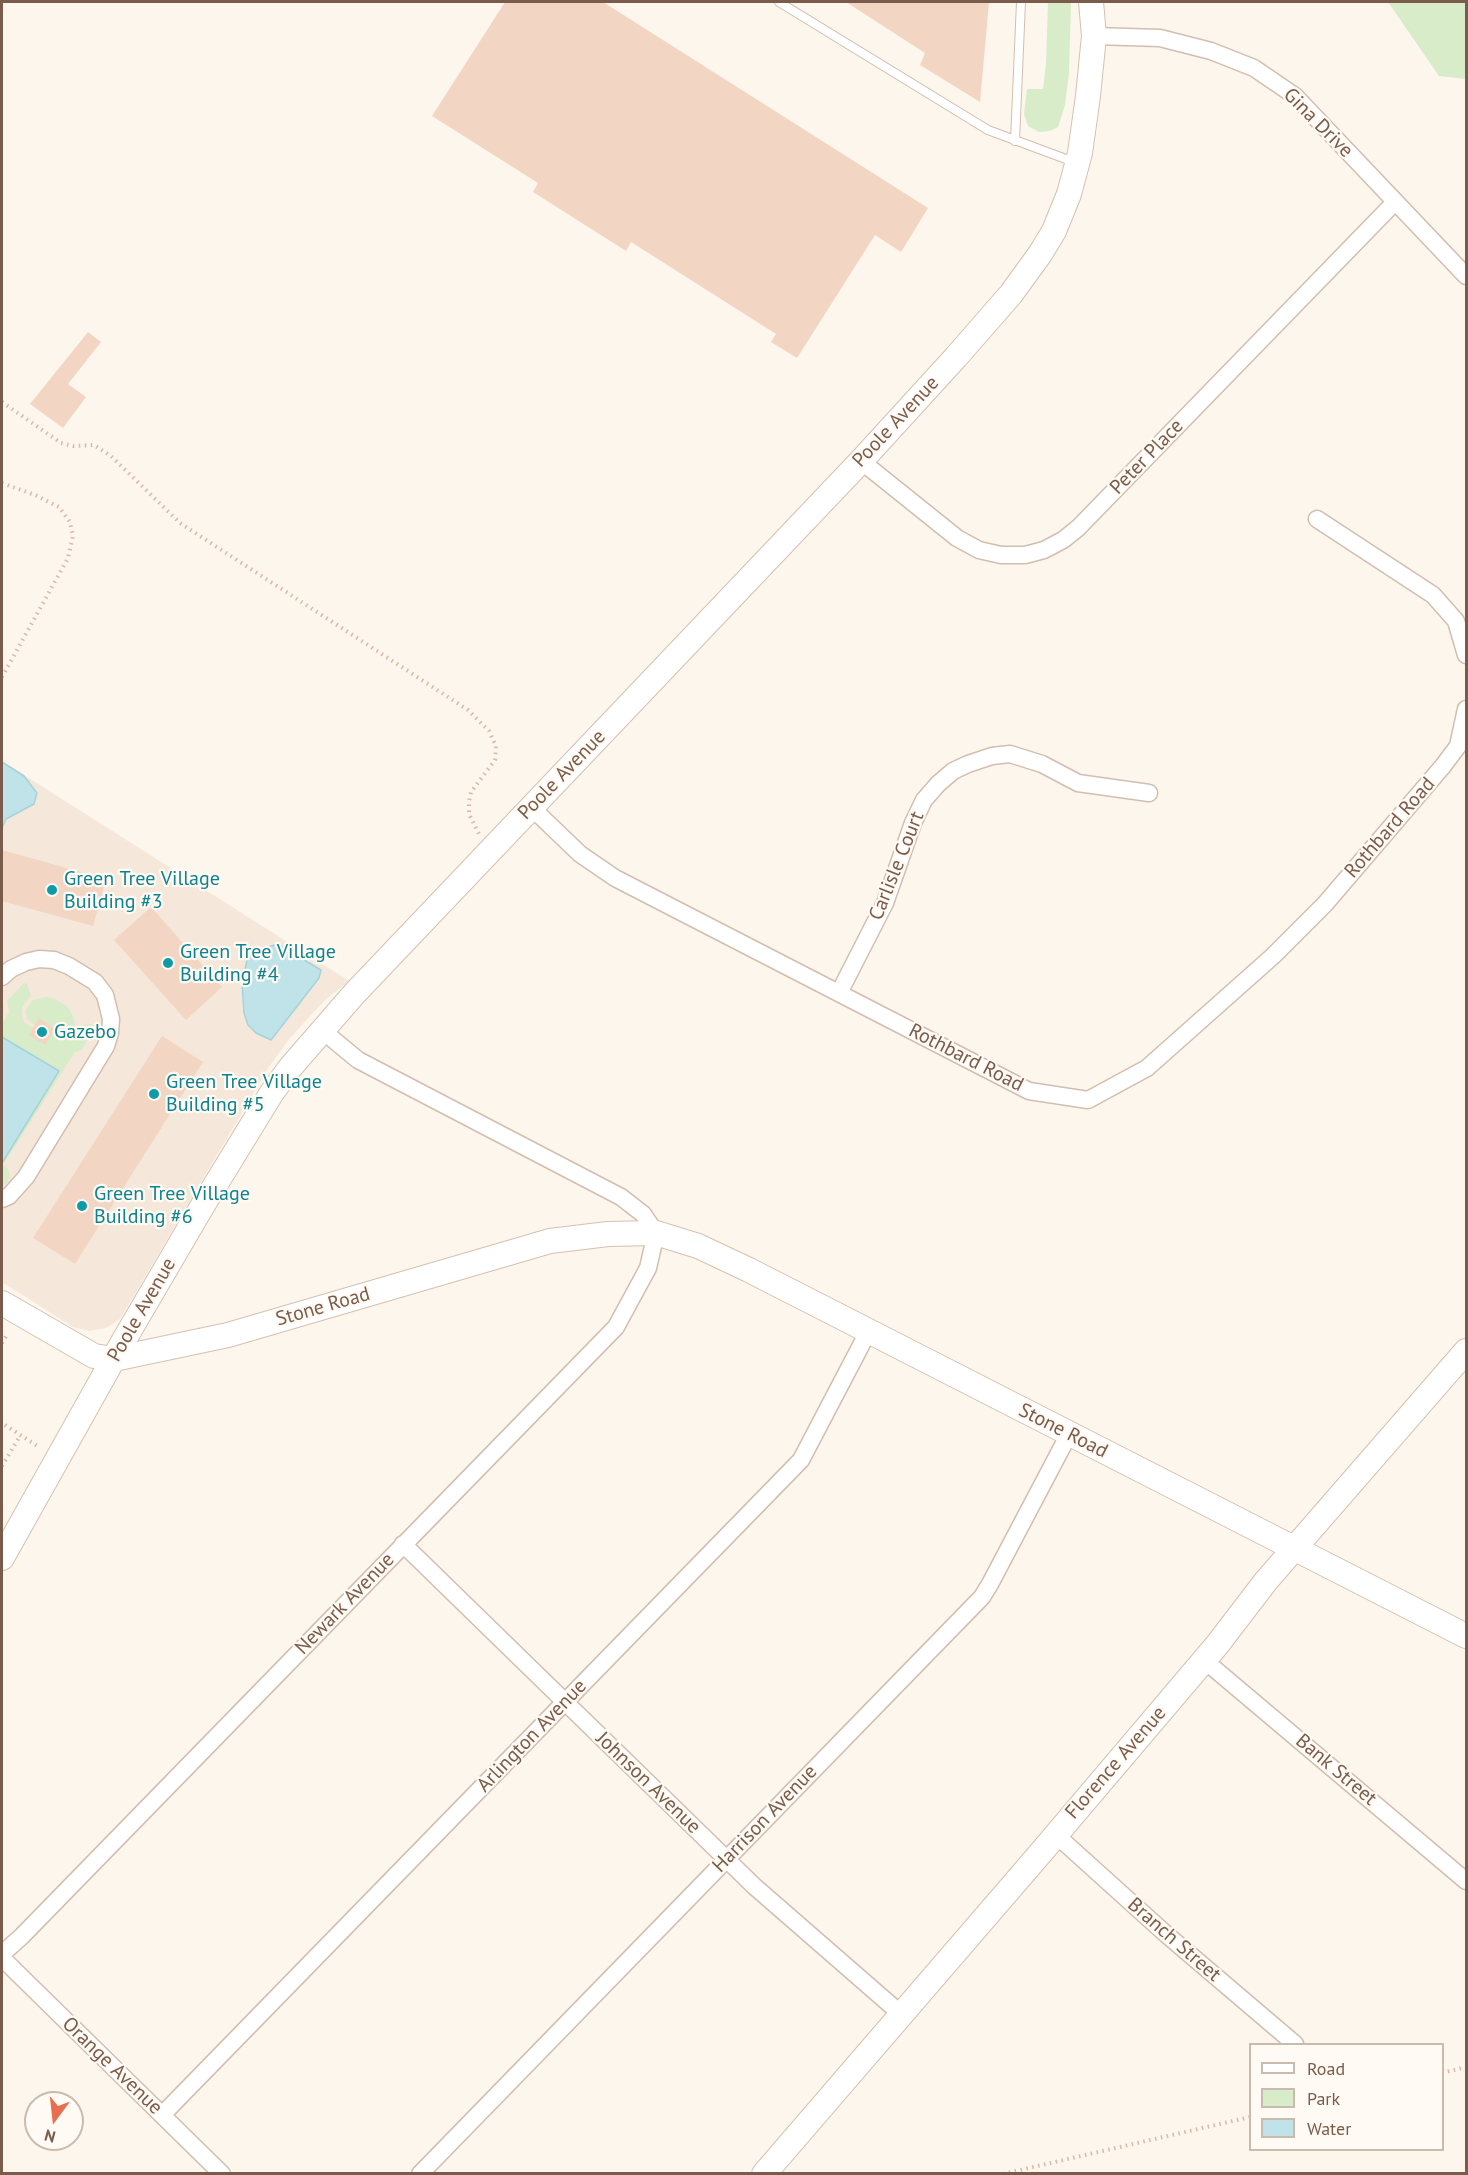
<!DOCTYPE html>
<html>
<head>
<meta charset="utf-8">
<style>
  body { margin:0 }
  #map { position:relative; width:1468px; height:2175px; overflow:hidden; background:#fdf6ec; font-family:"PT Sans",sans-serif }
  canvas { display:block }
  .frame { position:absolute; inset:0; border:3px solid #7a5c4d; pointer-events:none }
  .legend { position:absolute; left:1249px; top:2043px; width:195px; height:108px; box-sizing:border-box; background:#fffaf3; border:2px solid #cabbb1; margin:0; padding:8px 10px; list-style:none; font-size:18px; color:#7a5c4d }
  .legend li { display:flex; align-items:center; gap:12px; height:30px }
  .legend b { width:30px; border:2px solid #cabbb1 }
  .north { position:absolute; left:24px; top:2091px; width:60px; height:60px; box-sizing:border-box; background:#fffaf3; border:2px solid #cabbb1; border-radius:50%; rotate:195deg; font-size:16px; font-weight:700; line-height:24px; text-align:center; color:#7a5c4d }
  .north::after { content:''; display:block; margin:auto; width:21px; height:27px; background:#e76f51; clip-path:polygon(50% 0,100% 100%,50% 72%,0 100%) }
</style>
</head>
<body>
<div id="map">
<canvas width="1468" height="2175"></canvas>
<div class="frame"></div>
<ul class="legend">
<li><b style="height:8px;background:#fff"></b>Road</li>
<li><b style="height:16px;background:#d8ecc9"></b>Park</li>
<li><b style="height:16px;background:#bfe3e8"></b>Water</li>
</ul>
<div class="north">N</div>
</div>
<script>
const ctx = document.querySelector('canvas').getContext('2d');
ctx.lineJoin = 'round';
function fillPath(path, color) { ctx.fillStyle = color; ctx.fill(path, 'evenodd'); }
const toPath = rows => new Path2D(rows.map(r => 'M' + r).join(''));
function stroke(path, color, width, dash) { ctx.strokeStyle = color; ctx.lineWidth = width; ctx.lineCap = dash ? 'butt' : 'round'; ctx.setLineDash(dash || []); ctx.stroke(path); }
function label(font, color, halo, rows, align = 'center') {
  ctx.font = font + ' "PT Sans",sans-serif'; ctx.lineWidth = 4.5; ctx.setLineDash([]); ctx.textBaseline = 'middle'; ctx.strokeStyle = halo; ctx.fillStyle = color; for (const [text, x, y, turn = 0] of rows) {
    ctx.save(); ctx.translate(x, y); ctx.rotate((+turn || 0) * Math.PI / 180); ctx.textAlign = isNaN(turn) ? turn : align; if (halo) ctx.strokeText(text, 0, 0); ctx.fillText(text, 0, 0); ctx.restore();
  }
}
fillPath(toPath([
  [2,761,349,981,325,1000,290,1038,269,1067,120,1319,106,1328,89,1331,73,1327,2,1282]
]), '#f5e8da');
fillPath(toPath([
  [1048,2,1071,2,1069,73,1065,105,1058,127,1050,131,1039,132,1028,126,1024,114,1027,89,1043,89,1046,63],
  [1388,2,1466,2,1466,79,1439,76],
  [24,983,27,984,31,996,22,1007,22,1018,25,1023,33,1028,29,1035,44,1044,55,1029,39,1019,35,1025,27,1019,25,1011,33,1000,46,997,55,999,68,1007,74,1018,75,1026,92,1024,94,1026,82,1050,75,1052,3,1165,8,1169,10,1177,7,1183,2,1185,2,1024,9,1012,7,1001]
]), '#d8ecc9');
const water = toPath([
  [2,762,24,776,37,793,34,804,6,819,2,828,2,762],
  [278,944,321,970,319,978,271,1040,256,1033,248,1025,244,1013,242,984,247,960,251,952,278,944],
  [2,1037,59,1071,2,1163,2,1037]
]);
fillPath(water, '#bfe3e8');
stroke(water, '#a5d3da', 1.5);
fillPath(toPath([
  [505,2,603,2,928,208,901,252,875,235,797,358,771,342,776,334,631,242,626,251,533,192,538,183,432,116],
  [846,2,989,2,980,102,920,65,925,53],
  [88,332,101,342,68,384,86,397,63,428,30,404],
  [2,850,106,879,93,926,2,901],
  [151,907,222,987,186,1020,114,940],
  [39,1018,55,1029,45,1045,29,1035],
  [162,1036,203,1062,75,1264,33,1238]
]), '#f3d5c3');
const lane = toPath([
  [779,2,988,130,1074,162],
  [1015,141,1021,2]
]);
const street = toPath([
  [1094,36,1160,38,1211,51,1254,68,1295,96,1466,276],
  [861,461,957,538,979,550,1001,555,1025,555,1044,550,1063,540,1078,528,1395,202],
  [1317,519,1433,595,1456,621,1466,655],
  [531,807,580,854,615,878,1029,1091,1088,1100,1147,1068,1273,956,1325,904,1443,766,1458,746,1466,709],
  [2,977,11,969,26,962,39,959,54,960,69,966,95,982,105,995,111,1019,110,1033,106,1046,26,1177,9,1196,2,1199],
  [839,993,885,903,913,823,924,800,938,784,953,771,968,764,992,756,1010,754,1042,764,1078,783,1149,793],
  [403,1544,754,1886,901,2014],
  [1204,1660,1466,1881],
  [1055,1834,1167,1935,1295,2044],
  [2,1954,22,1936,616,1327,648,1268,656,1233,643,1214,621,1197,358,1060,323,1031],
  [2,1958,222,2174],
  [162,2115,801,1460,868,1332],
  [420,2174,982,1597,990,1584,1069,1434]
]);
const secondary = toPath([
  [2,1303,94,1356,114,1359,228,1335,550,1241,608,1234,656,1233,698,1246,749,1270,1466,1636],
  [2,1558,124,1340,203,1205,271,1094,289,1069,354,994,861,461,956,357,1011,294,1040,254,1054,231,1069,194,1080,153,1088,96,1094,36,1091,2],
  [764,2174,1038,1856,1217,1645,1266,1581,1466,1351]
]);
stroke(lane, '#d1beb0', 10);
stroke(street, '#d1beb0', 19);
stroke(secondary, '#d6c0b0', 26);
stroke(toPath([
  [2,402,61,443,73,446,94,445,111,456,180,523,468,710,489,731,496,746,495,760,471,792,469,802,469,814,479,834],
  [2,483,35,495,59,507,70,522,73,536,68,558,2,677],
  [2,1343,8,1333],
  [5,1425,39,1447],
  [2,1466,20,1436],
  [1442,2073,1466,2067],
  [1003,2174,1250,2117]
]), '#d9b8a5', 4, [1.5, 4.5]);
stroke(lane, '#fff', 8);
stroke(street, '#fff', 16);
stroke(secondary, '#fff', 24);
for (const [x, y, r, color] of [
  [52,890,6,"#0f9aa8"],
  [168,963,6,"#0f9aa8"],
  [42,1032,6,"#0f9aa8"],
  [154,1094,6,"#0f9aa8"],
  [82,1206,6,"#0f9aa8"]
]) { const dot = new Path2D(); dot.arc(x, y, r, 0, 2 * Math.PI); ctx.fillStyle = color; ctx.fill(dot); stroke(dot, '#fffaf3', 2); }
label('20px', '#7a5c4d', '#fffaf3', [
  ["Gina Drive",1318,123,45],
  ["Poole Avenue",896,422,-47],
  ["Peter Place",1147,457,-46],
  ["Poole Avenue",562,775,-46],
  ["Rothbard Road",1390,828,-49],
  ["Carlisle Court",897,866,-68],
  ["Rothbard Road",966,1058,27],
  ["Stone Road",323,1307,-16],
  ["Poole Avenue",142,1310,-60],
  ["Stone Road",1063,1431,27],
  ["Newark Avenue",345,1604,-46],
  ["Arlington Avenue",532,1736,-46],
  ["Florence Avenue",1116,1763,-49],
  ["Bank Street",1336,1770,40],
  ["Johnson Avenue",648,1783,44],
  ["Harrison Avenue",765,1819,-46],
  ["Branch Street",1174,1940,41],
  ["Orange Avenue",112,2066,44]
]);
label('20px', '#0d838f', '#fffaf3', [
  ["Green Tree Village",64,879],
  ["Building #3",64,902],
  ["Green Tree Village",180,952],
  ["Building #4",180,975],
  ["Gazebo",54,1032],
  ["Green Tree Village",166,1082],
  ["Building #5",166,1105],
  ["Green Tree Village",94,1194],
  ["Building #6",94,1217]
], 'left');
</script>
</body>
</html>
